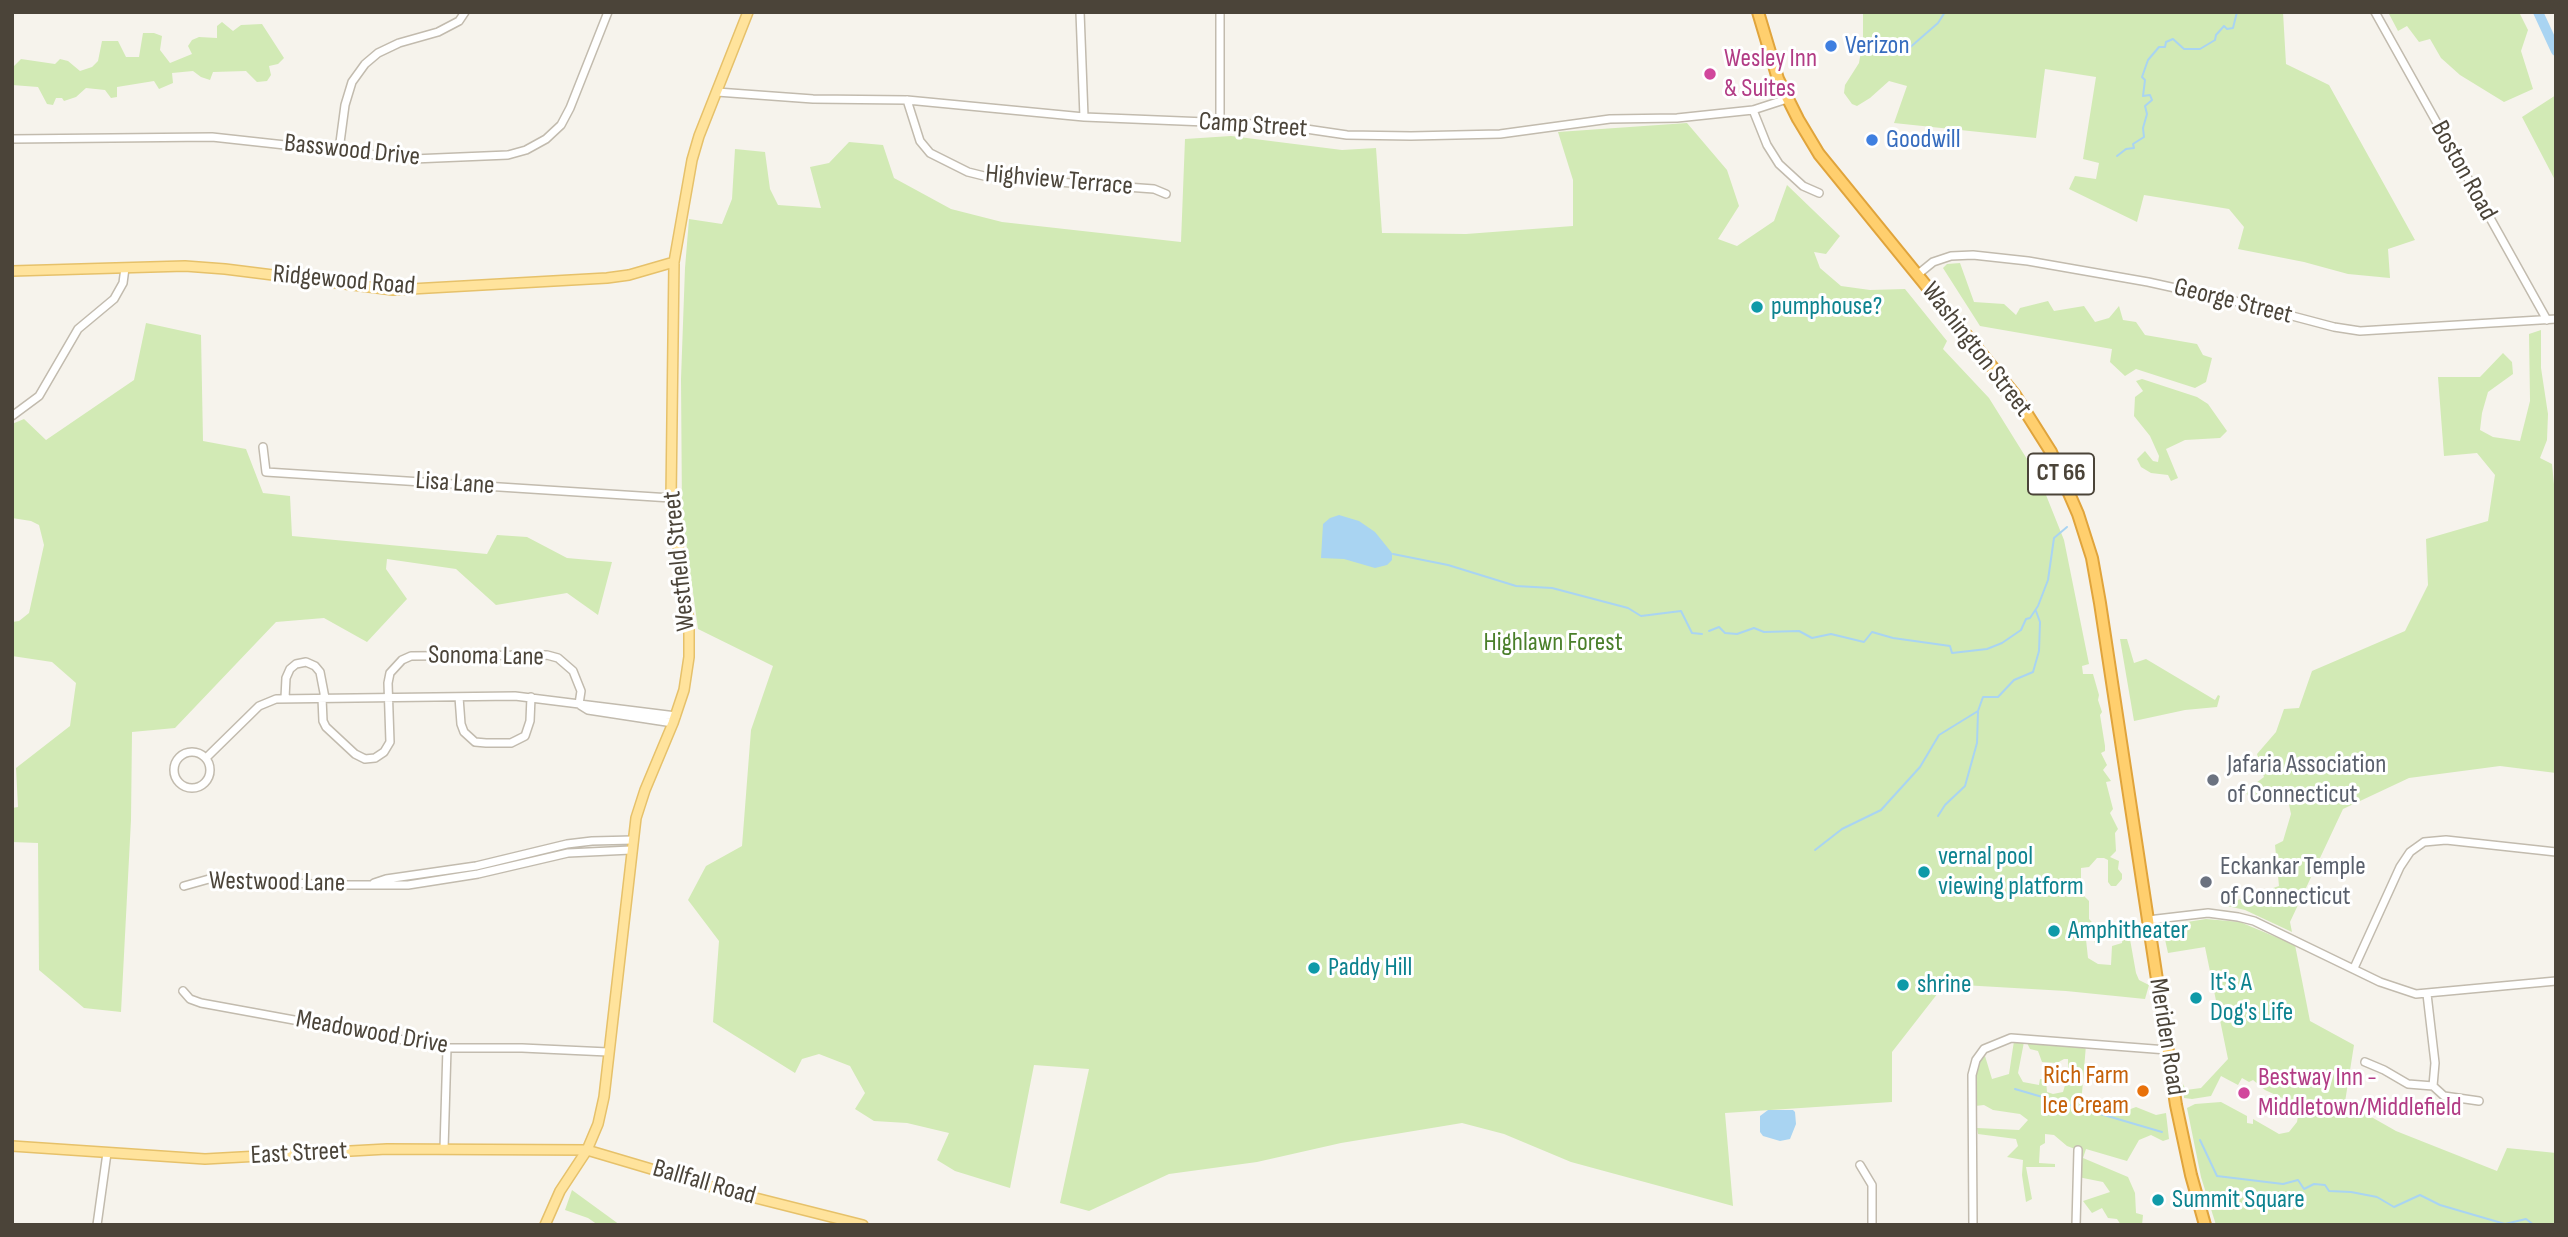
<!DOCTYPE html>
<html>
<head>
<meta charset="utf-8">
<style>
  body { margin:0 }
  #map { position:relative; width:2568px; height:1237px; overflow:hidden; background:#f6f3ec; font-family:"Sofia Sans Condensed",sans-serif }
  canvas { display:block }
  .frame { position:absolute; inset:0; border:14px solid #4b4439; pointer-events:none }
</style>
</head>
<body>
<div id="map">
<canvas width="2568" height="1237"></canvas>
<div class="frame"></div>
</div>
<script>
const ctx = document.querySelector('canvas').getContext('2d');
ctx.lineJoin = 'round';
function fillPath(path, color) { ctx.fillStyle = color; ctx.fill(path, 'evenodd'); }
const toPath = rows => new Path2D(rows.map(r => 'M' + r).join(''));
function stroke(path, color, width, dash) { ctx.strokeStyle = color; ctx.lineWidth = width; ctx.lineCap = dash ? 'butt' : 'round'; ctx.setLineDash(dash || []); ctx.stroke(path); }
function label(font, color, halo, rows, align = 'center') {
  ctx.font = font + ' "Sofia Sans Condensed",sans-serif'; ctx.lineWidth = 6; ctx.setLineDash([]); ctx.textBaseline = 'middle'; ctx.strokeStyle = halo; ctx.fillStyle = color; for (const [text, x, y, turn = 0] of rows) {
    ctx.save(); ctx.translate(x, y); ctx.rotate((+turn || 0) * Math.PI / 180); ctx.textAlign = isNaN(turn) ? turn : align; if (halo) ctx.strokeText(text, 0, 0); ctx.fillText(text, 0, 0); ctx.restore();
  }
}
fillPath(toPath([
  [1863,12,2283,12,2286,64,2329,85,2415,240,2388,249,2390,278,2348,274,2304,262,2238,249,2244,227,2229,209,2144,195,2137,222,2069,189,2075,176,2096,179,2099,163,2083,159,2096,77,2045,69,2036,138,1894,123,1907,86,1889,81,1870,98,1857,106,1852,104,1844,93,1845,85,1859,63,1863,39],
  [2388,12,2519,12,2528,30,2521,51,2533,89,2504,102,2460,75,2441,58,2430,39,2419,42,2407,26,2398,31],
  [222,22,233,31,241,25,262,24,284,58,278,64,269,66,271,75,267,81,257,82,246,71,213,72,210,80,201,77,193,71,172,73,173,83,159,89,154,81,117,87,117,97,111,98,105,90,86,88,76,97,64,101,62,98,56,98,53,105,47,104,38,87,12,85,14,66,21,59,55,64,60,59,68,61,80,71,92,67,98,61,102,41,118,41,126,57,139,57,143,33,154,33,162,36,160,50,170,63,192,54,188,46,192,40,199,37,217,38,217,26],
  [2556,95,2556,182,2522,117],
  [1687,123,1727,170,1739,206,1718,239,1737,246,1774,221,1787,185,1840,236,1826,254,1814,252,1820,268,1841,286,1870,290,1905,289,1947,341,1943,349,1989,398,2040,480,2064,540,2089,664,2082,666,2083,674,2093,674,2099,695,2098,700,2102,712,2100,715,2105,746,2105,751,2101,753,2107,765,2103,770,2111,781,2106,782,2113,809,2110,813,2118,829,2115,833,2116,851,2110,857,2119,861,2118,869,2122,874,2122,879,2116,886,2111,886,2108,882,2108,860,2104,858,2097,858,2089,867,2081,868,2081,893,2089,901,2089,919,2104,935,2102,942,2095,944,2091,931,2085,930,2088,958,2098,964,2111,965,2112,946,2122,943,2124,927,2128,928,2136,973,2139,980,2149,985,2145,999,2066,991,1945,984,1892,1052,1892,1102,1725,1113,1733,1206,1571,1162,1504,1134,1462,1123,1341,1143,1257,1162,1169,1174,1089,1211,1060,1203,1089,1069,1034,1065,1010,1188,955,1171,937,1160,949,1133,907,1123,874,1121,855,1109,865,1093,850,1066,819,1054,802,1059,795,1073,713,1022,719,941,688,900,706,866,742,846,751,730,773,666,698,629,682,512,681,379,685,268,689,219,722,224,732,199,735,149,765,152,770,189,778,205,821,208,810,167,829,163,849,142,883,145,894,178,951,209,1002,222,1181,242,1185,139,1231,136,1342,150,1376,148,1382,233,1466,234,1573,226,1573,180,1558,132],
  [1960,263,1974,302,2004,304,2016,315,2020,308,2048,301,2054,311,2084,306,2095,322,2109,318,2119,306,2123,320,2136,322,2145,335,2197,344,2203,355,2212,358,2206,382,2195,388,2136,369,2125,376,2110,362,2112,349,1980,326,1943,268,1947,264],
  [146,323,201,335,203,441,246,449,263,493,290,496,292,536,487,554,497,535,527,537,567,558,612,562,598,615,567,593,496,605,456,569,387,559,386,569,407,599,367,642,324,618,276,622,175,728,132,732,131,820,121,1012,84,1008,39,970,38,843,12,842,12,808,18,807,16,768,70,726,76,683,52,662,12,656,12,622,19,621,29,613,44,545,39,525,31,521,12,518,12,424,24,419,46,440,134,380],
  [2541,330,2541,368,2548,414,2547,440,2540,458,2552,464,2556,505,2556,773,2500,766,2409,778,2343,809,2290,922,2292,932,2245,910,2223,905,2279,886,2275,845,2283,841,2291,814,2287,795,2270,801,2265,795,2250,799,2245,791,2264,777,2257,754,2276,732,2284,709,2299,708,2312,671,2405,631,2428,585,2426,539,2488,521,2495,475,2477,453,2444,456,2438,377,2480,377,2503,353,2512,362,2513,374,2488,392,2482,413,2480,430,2493,437,2520,441,2530,401,2529,334],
  [2142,379,2197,397,2208,404,2227,431,2220,438,2185,440,2166,449,2178,478,2171,481,2168,475,2151,473,2141,467,2137,459,2145,451,2153,461,2158,462,2159,456,2150,436,2134,416,2135,397,2143,391,2136,381],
  [2120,639,2127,639,2134,663,2146,659,2215,700,2218,695,2220,696,2217,707,2185,710,2134,721],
  [2206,919,2240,922,2295,945,2310,1021,2354,1045,2345,1102,2396,1131,2497,1171,2507,1148,2556,1153,2556,1225,2216,1225,2201,1177,2187,1108,2195,1104,2221,1102,2247,1116,2247,1123,2253,1124,2253,1119,2279,1134,2289,1132,2297,1122,2299,1110,2293,1103,2265,1090,2253,1080,2249,1082,2242,1078,2238,1085,2221,1076,2211,1096,2192,1099,2184,1098,2183,1084,2186,1090,2201,1088,2228,1059,2205,947,2168,953,2162,926],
  [2014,1041,2024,1042,2018,1073,2023,1082,2039,1085,2040,1079,2046,1079,2047,1092,2053,1094,2063,1092,2068,1075,2068,1059,2064,1059,2057,1063,2042,1062,2038,1051,2030,1049,2026,1041,2086,1045,2081,1105,2102,1107,2112,1102,2119,1109,2124,1107,2128,1110,2136,1107,2156,1115,2166,1113,2169,1139,2163,1141,2151,1135,2139,1140,2127,1161,2086,1149,2083,1158,2128,1177,2135,1193,2136,1213,2143,1215,2142,1225,2121,1225,2117,1219,2108,1218,2102,1208,2092,1213,2083,1201,2110,1192,2103,1182,2078,1177,2078,1150,2067,1146,2054,1135,2045,1134,2045,1143,2040,1146,2039,1163,2055,1164,2055,1167,2026,1167,2032,1199,2026,1202,2022,1175,2023,1160,2007,1157,2018,1146,2016,1139,1978,1134,1977,1128,2019,1130,2028,1120,2020,1114,1993,1110,1984,1105,1975,1106,1976,1072,1980,1060,1985,1056,1992,1079,2009,1074],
  [572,1190,620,1225,598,1225,588,1218,565,1210]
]), '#d2eab5');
fillPath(toPath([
  [1339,515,1359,521,1375,532,1392,553,1392,560,1387,565,1375,568,1344,559,1321,558,1323,524,1330,518],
  [1768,1110,1793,1110,1795,1112,1796,1124,1790,1139,1780,1141,1763,1136,1760,1132,1760,1116]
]), '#a9d4f2');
stroke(toPath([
  [1907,50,1938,23,1945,12],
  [2117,156,2126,149,2134,148,2133,144,2144,137,2143,128,2147,114,2145,106,2152,100,2150,95,2143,96,2145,80,2142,77,2148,60,2159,47,2165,47,2166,42,2173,39,2184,49,2200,49,2215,40,2216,35,2224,26,2227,29,2233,28,2237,12],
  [1393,554,1448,565,1516,586,1552,588,1628,608,1641,616,1681,611,1692,633,1702,634],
  [1709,631,1719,627,1725,633,1737,634,1754,628,1764,632,1799,631,1812,638,1831,634,1864,642,1872,632,1893,638,1950,646,1952,653,1987,649,2002,643,2021,630,2026,619,2030,618,2038,606,2048,580,2054,538,2067,527],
  [1938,816,1945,805,1965,786,1977,743,1978,712],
  [1815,850,1842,829,1881,810,1920,767,1939,735,1978,711,1983,697,1998,697,2014,680,2033,672,2039,651,2040,622,2036,611],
  [2015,1089,2162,1132],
  [2200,1140,2217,1176,2283,1184,2298,1180,2304,1189,2314,1184,2325,1185,2329,1191,2351,1192,2377,1197,2394,1207,2420,1195,2440,1205,2505,1224,2526,1219,2534,1225]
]), '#a9d4f2', 2);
stroke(toPath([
  [2538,12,2556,51]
]), '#a9d4f2', 10);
const minor = toPath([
  [1080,12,1084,117],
  [2375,12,2547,320],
  [717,92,813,99,907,100,1084,117,1279,125,1347,135,1411,136,1500,134,1610,119,1677,118,1753,110,1787,99],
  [907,100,920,141,930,153,968,172,988,177,1154,189,1166,194],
  [1753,110,1767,145,1779,164,1803,186,1819,193],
  [1220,123,1220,12],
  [12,139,212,137,413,159,508,155,526,150,546,139,561,125,570,108,608,12],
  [339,150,345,105,352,82,365,64,378,53,399,43,438,32,459,21,465,12],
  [1917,275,1933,262,1951,256,1973,255,2028,261,2148,282,2243,303,2334,327,2360,331,2556,319],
  [12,416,39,396,78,329,114,299,123,283,125,268],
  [263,447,266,472,671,498],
  [459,697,461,724,464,732,475,742,486,743,511,743,525,736,530,721,531,697],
  [285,698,286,678,290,669,296,664,306,662,315,666,320,672,325,698],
  [322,698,323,721,326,727,355,754,365,759,375,758,384,752,390,742,388,683,390,673,402,660,411,656,547,655,558,658,573,671,581,691,579,704],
  [580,705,588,710,673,723],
  '174 770a18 18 0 1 1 36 0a18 18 0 1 1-36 0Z',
  [206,758,259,706,276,699,515,696,676,716],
  [374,883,386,879,476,866,567,844,592,841,633,840],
  [184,886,209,879,333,885,408,885,478,874,568,853,631,850],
  [2148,920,2208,913,2238,917,2254,921,2380,982,2416,994,2556,981],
  [2354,968,2400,867,2410,852,2424,842,2446,840,2556,852],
  [183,991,190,999,201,1003,447,1048,522,1048,608,1052],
  [2427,994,2435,1063,2433,1086],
  [2365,1062,2384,1070,2408,1084,2433,1086,2444,1096,2479,1101],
  [444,1149,447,1048],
  [1860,1165,1872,1185,1872,1225],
  [97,1225,107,1153],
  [1973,1225,1972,1075,1976,1060,1984,1049,2011,1038,2167,1050],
  [2076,1225,2078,1150]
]);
const major = toPath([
  [12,271,185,266,225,269,393,290,607,278,629,275,674,262],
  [12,1146,205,1159,387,1149,587,1150,712,1187,863,1225],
  [545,1225,560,1191,587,1150,598,1124,604,1097,636,818,645,790,673,723,684,690,689,657,689,621,671,498,674,262,692,160,699,136,748,12]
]);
const highway = toPath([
  [1758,12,1778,79,1798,119,1819,154,2015,395,2051,452,2078,514,2092,558,2100,603,2176,1105,2191,1175,2205,1225]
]);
stroke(minor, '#c2bbae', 10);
stroke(major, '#e6c16a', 12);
stroke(highway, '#e0a43c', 14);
stroke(minor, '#fff', 7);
stroke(major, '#ffe39c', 9);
stroke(highway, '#ffcf6e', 10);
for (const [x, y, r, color] of [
  [1831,46,7,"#3f7fe0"],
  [1710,74,7,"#d1479c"],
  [1872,140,7,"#3f7fe0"],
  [1757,307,7,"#0f9aa8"],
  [2213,780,7,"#6b7280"],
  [1924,872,7,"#0f9aa8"],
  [2206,882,7,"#6b7280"],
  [2054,931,7,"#0f9aa8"],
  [1314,968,7,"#0f9aa8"],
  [1903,985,7,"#0f9aa8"],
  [2196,998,7,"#0f9aa8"],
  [2143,1091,7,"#e8710a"],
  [2244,1093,7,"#d1479c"],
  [2158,1200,7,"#0f9aa8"]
]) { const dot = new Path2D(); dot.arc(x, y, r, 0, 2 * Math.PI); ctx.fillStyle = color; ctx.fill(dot); stroke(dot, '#fff', 2.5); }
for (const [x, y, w] of [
  [2061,474,66]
]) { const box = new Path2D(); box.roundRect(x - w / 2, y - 20.5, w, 41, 5); ctx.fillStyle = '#fff'; ctx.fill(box); stroke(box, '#4b4439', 2); }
label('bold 24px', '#4b4439', null, [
  ["CT 66",2061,474]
]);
label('26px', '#366cbe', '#fff', [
  ["Verizon",1845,46],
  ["Goodwill",1886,140]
], 'left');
label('26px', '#b23c85', '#fff', [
  ["Wesley Inn",1724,59],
  ["& Suites",1724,89],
  ["Bestway Inn -",2258,1078],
  ["Middletown/Middlefield",2258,1108]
], 'left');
label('26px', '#4b4439', '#fff', [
  ["Camp Street",1253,126,4],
  ["Basswood Drive",352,151,6],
  ["Boston Road",2463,171,61],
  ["Highview Terrace",1059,181,5],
  ["Ridgewood Road",344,281,5],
  ["George Street",2233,302,14],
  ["Washington Street",1976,350,52],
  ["Lisa Lane",455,484,4],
  ["Westfield Street",680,561,-96],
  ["Sonoma Lane",486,657,1],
  ["Westwood Lane",277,883,1],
  ["Meadowood Drive",372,1033,10],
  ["Meriden Road",2166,1037,81],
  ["East Street",299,1154,-3],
  ["Ballfall Road",704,1183,16]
]);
label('26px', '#0d838f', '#fff', [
  ["pumphouse?",1771,307],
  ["vernal pool",1938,857],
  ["viewing platform",1938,887],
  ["Amphitheater",2068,931],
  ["Paddy Hill",1328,968],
  ["It's A",2210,983],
  ["Dog's Life",2210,1013],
  ["shrine",1917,985],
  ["Summit Square",2172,1200]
], 'left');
label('26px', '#4a7f2a', '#fff', [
  ["Highlawn Forest",1553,643]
]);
label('26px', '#5b616d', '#fff', [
  ["Jafaria Association",2227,765],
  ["of Connecticut",2227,795],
  ["Eckankar Temple",2220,867],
  ["of Connecticut",2220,897]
], 'left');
label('26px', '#c56008', '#fff', [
  ["Rich Farm",2129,1076],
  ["Ice Cream",2129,1106]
], 'right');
</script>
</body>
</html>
